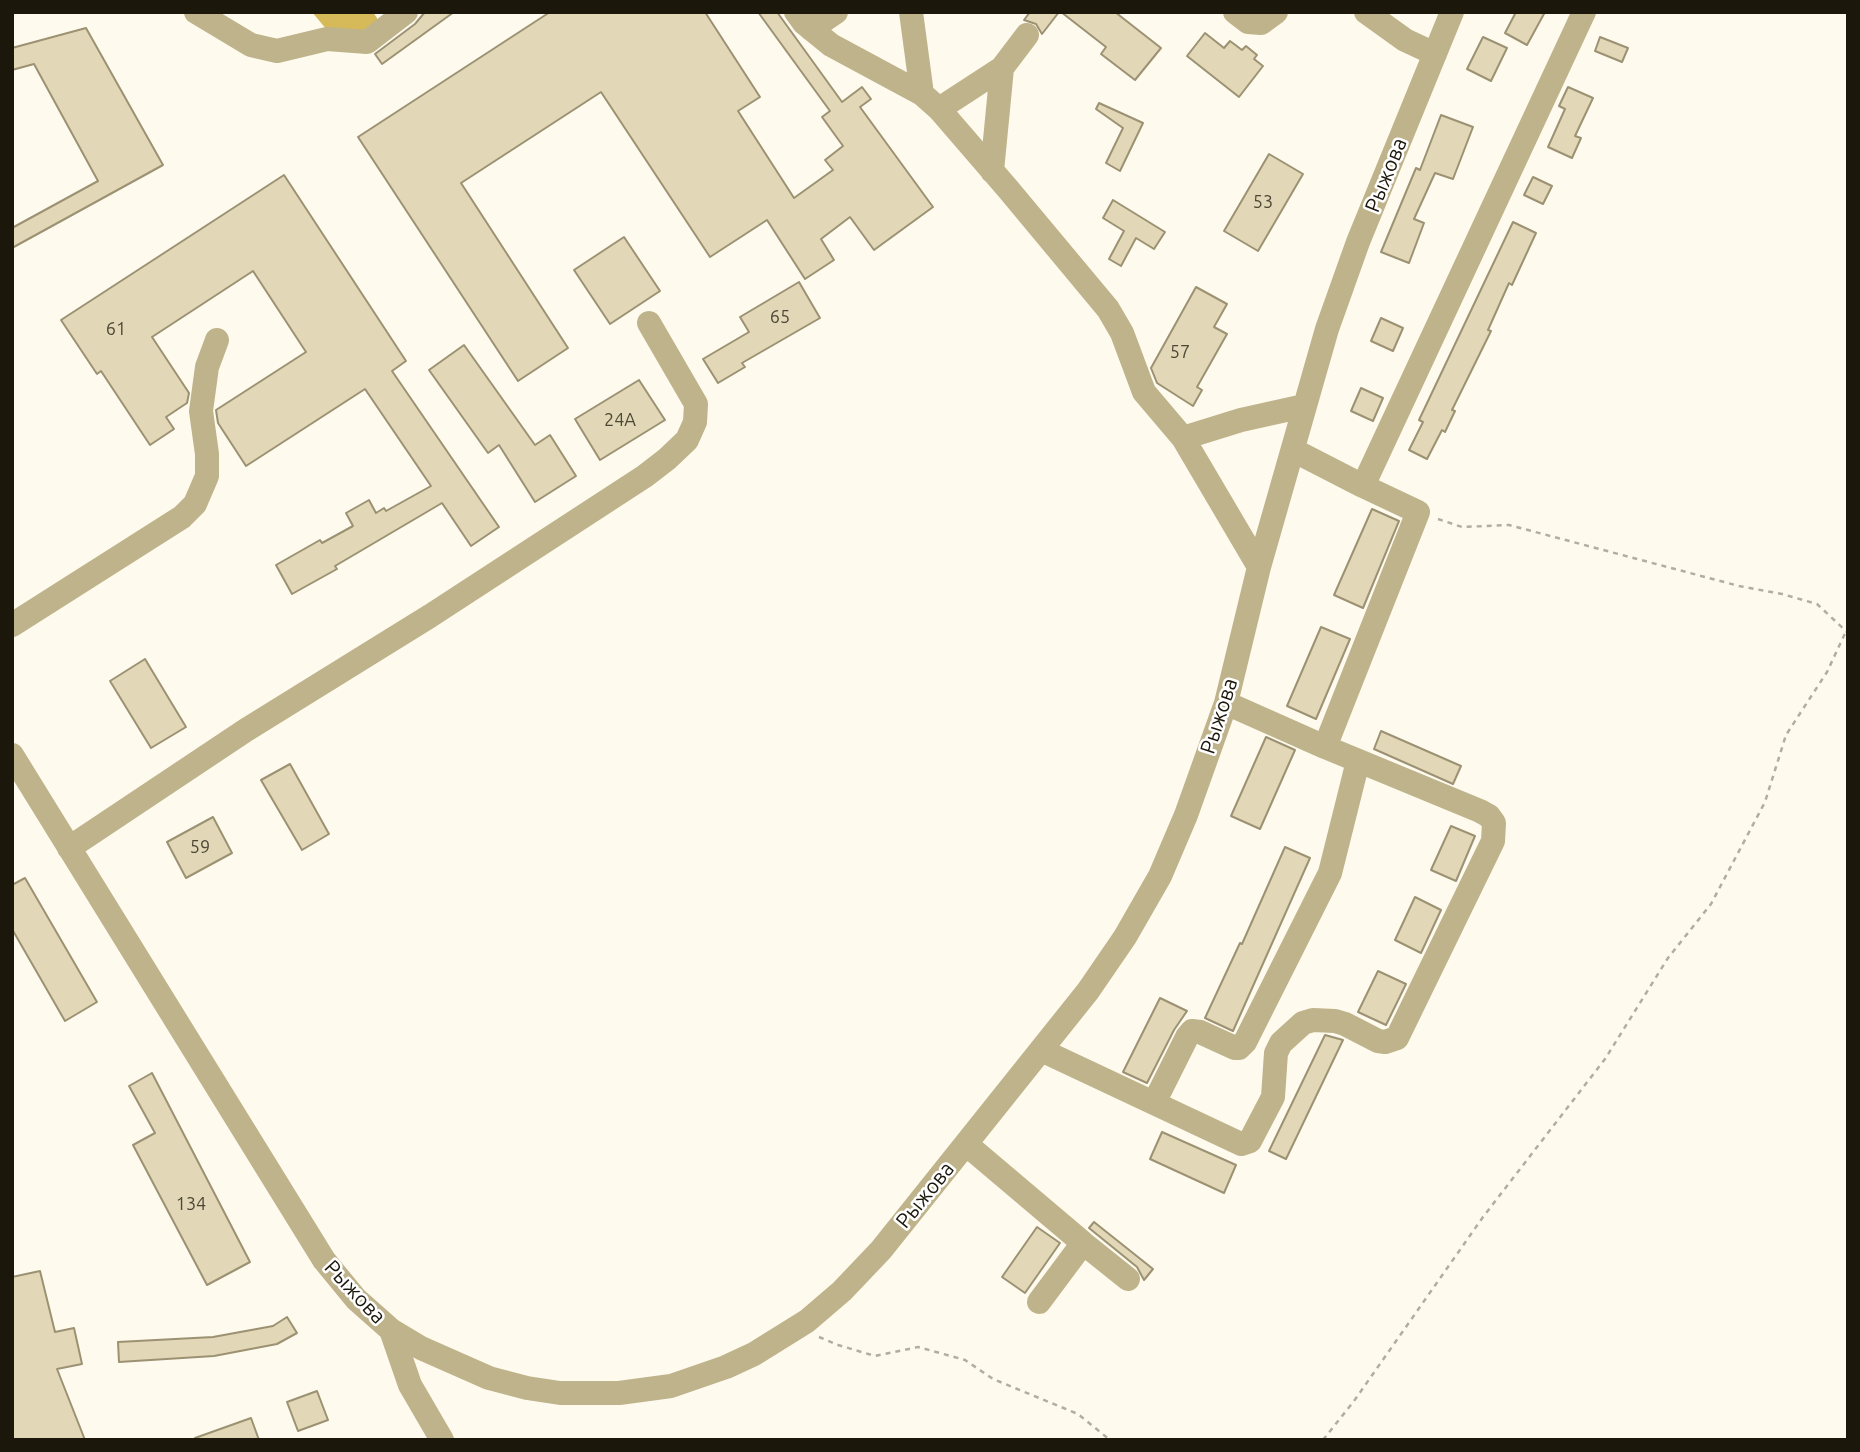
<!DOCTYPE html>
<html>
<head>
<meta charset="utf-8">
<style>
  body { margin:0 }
  #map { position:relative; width:1860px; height:1452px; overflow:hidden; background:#fefaed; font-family:Ubuntu,sans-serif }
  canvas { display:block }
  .frame { position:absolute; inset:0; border:14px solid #1b170b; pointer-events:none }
</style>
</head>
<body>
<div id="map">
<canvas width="1860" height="1452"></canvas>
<div class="frame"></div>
</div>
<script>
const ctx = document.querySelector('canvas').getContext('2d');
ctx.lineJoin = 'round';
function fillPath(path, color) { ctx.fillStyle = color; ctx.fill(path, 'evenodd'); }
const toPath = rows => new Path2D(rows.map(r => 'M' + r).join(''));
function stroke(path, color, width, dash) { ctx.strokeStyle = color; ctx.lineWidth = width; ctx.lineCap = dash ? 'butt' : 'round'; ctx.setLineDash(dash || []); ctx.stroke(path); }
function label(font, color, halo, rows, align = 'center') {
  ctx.font = font + ' Ubuntu,sans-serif'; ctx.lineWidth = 5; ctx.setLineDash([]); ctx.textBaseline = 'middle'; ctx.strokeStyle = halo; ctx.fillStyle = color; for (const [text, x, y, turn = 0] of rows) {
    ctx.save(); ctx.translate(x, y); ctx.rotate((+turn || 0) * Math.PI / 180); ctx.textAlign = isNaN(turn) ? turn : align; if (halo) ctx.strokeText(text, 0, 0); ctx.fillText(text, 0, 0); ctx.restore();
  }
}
fillPath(toPath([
  [312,12,373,12,377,18,377,24,364,30,327,30]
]), '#d6b958');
const building = toPath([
  [425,12,454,12,382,64,375,54,415,24,425,12],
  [550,12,705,12,760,97,738,111,794,198,833,170,825,160,843,146,822,117,830,111,758,12,777,12,842,102,862,87,871,99,860,107,933,207,874,250,850,217,821,239,834,260,805,279,767,220,710,257,601,92,461,183,568,348,518,381,358,137,550,12],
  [1030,12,1059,12,1042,34,1036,24,1024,20,1030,12],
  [1061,12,1115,12,1161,48,1135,80,1101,54,1106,47,1061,12],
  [1516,12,1545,12,1527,45,1505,33,1516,12],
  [86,28,163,165,12,248,12,228,98,181,34,64,12,70,12,48,86,28],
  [1205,33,1224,48,1230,41,1242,50,1246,46,1257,55,1254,59,1263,66,1239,97,1187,56,1205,33],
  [1483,37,1507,48,1491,81,1467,69,1483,37],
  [1600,37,1628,48,1622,62,1595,51,1600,37],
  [1568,87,1593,98,1575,136,1581,138,1572,158,1548,147,1565,109,1559,106,1568,87],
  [1099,103,1143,123,1120,171,1106,163,1123,128,1096,109,1099,103],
  [1441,115,1473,127,1453,179,1435,173,1414,219,1424,223,1409,263,1381,252,1416,168,1420,170,1441,115],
  [1269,154,1303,174,1258,251,1224,231,1269,154],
  [284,175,406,361,392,371,499,527,471,546,442,503,335,566,337,569,292,594,276,565,320,540,322,543,353,526,346,513,369,500,376,513,384,508,386,511,431,486,365,389,246,466,218,423,216,410,306,352,253,271,152,337,189,393,187,403,166,417,174,429,150,445,101,371,97,374,61,320,284,175],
  [1533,177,1552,186,1543,204,1524,195,1533,177],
  [1113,200,1165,232,1154,249,1136,238,1121,266,1109,259,1124,231,1103,218,1113,200],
  [1513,222,1536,233,1512,285,1509,283,1488,330,1491,331,1452,410,1455,411,1445,432,1442,430,1427,459,1409,450,1423,422,1419,420,1513,222],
  [624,237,660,291,610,324,574,270,624,237],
  [799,282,820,318,742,363,745,367,718,383,703,359,749,332,740,317,799,282],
  [1196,287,1227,304,1214,327,1227,334,1197,387,1202,390,1193,406,1157,383,1151,368,1196,287],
  [1381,318,1403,328,1393,351,1371,341,1381,318],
  [464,345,535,445,550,435,576,476,535,502,499,445,488,453,429,370,464,345],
  [639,380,665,420,600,460,575,419,639,380],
  [1361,388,1383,398,1373,421,1351,411,1361,388],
  [1372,509,1399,521,1363,608,1334,595,1372,509],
  [1321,627,1350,639,1316,719,1287,706,1321,627],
  [145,659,186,727,151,748,110,681,145,659],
  [1381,731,1461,766,1453,784,1374,749,1381,731],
  [1266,737,1295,750,1260,829,1231,816,1266,737],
  [290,764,329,834,302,850,261,780,290,764],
  [213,817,232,853,186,878,167,842,213,817],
  [1451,826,1475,836,1456,881,1431,870,1451,826],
  [1285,847,1310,858,1233,1031,1205,1018,1240,943,1242,944,1285,847],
  [25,878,97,1002,65,1021,12,929,12,885,25,878],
  [1415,897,1441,910,1421,953,1395,940,1415,897],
  [1378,971,1406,984,1386,1025,1358,1012,1378,971],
  [1160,998,1187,1011,1174,1030,1147,1083,1123,1072,1160,998],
  [1325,1035,1343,1040,1286,1159,1269,1151,1325,1035],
  [152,1073,250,1262,207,1285,133,1145,155,1133,129,1086,152,1073],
  [1162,1132,1236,1165,1224,1193,1150,1159,1162,1132],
  [1094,1222,1153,1269,1144,1280,1137,1267,1089,1228,1094,1222],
  [1037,1227,1060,1243,1025,1293,1002,1277,1037,1227],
  [40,1271,55,1332,74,1328,82,1364,57,1369,85,1440,12,1440,12,1277,40,1271],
  [287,1317,297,1333,277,1344,214,1356,119,1362,118,1342,213,1337,273,1326,287,1317],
  [317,1391,328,1420,298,1431,287,1402,317,1391],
  [251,1418,259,1440,195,1440,195,1438,251,1418]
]);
fillPath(building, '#e2d8b7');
stroke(building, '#9c9273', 2);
stroke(toPath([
  [1438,519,1462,527,1509,525,1739,586,1782,594,1817,604,1847,632],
  [819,1337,838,1345,875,1356,918,1347,965,1360,993,1379,1078,1414,1110,1440],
  [1323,1440,1354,1401,1483,1217,1605,1059,1668,958,1711,904,1765,802,1786,735,1827,672,1848,627]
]), '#b1ada0', 2.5, [5, 5]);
stroke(toPath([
  [196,12,251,45,277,51,327,39,367,42,406,12],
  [796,12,804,23,831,45,922,94,939,109,1008,189,1108,309,1122,333,1144,392,1183,438,1259,567],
  [911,12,922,94],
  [1235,12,1248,22,1261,23,1276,12],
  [1366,12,1405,40,1435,54],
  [811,29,836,12],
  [939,109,1002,68,1027,35],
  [992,171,1002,68],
  [1183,438,1241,420,1304,406],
  [1293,450,1363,486],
  [12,625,182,517,195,504,207,476,207,454,201,411,207,367,217,340],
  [1226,703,1325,747,1418,512,1363,486,1584,12],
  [12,755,324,1260,356,1299,391,1330,421,1348,489,1378,527,1388,560,1393,619,1393,671,1386,726,1367,754,1354,807,1321,842,1291,881,1250,1088,991,1125,937,1160,876,1186,815,1226,703,1259,567,1327,329,1358,242,1452,12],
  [69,848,246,730,430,616,645,476,667,459,687,440,695,422,696,404,649,323],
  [1041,1050,1241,1144,1250,1141,1273,1097,1276,1053,1281,1043,1303,1023,1313,1020,1335,1021,1345,1024,1378,1041,1385,1042,1397,1038,1493,841,1494,823,1489,816,1480,811,1325,747],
  [1154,1103,1187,1037,1192,1031,1200,1032,1235,1048,1239,1048,1245,1042,1330,873,1358,761],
  [966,1144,1083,1243,1039,1302],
  [1083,1243,1128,1279],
  [391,1330,410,1385,442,1440]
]), '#bfb38c', 24);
label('18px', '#4d4736', null, [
  ["53",1263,202],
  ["65",780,317],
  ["61",116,329],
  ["57",1180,352],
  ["24А",620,420],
  ["59",200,847],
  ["134",191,1204]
]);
label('21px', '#1b170b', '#fff', [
  ["Рыжова",1386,175,-68],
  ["Рыжова",1219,716,-72],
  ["Рыжова",925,1195,-51],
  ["Рыжова",355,1292,47]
]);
</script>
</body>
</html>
